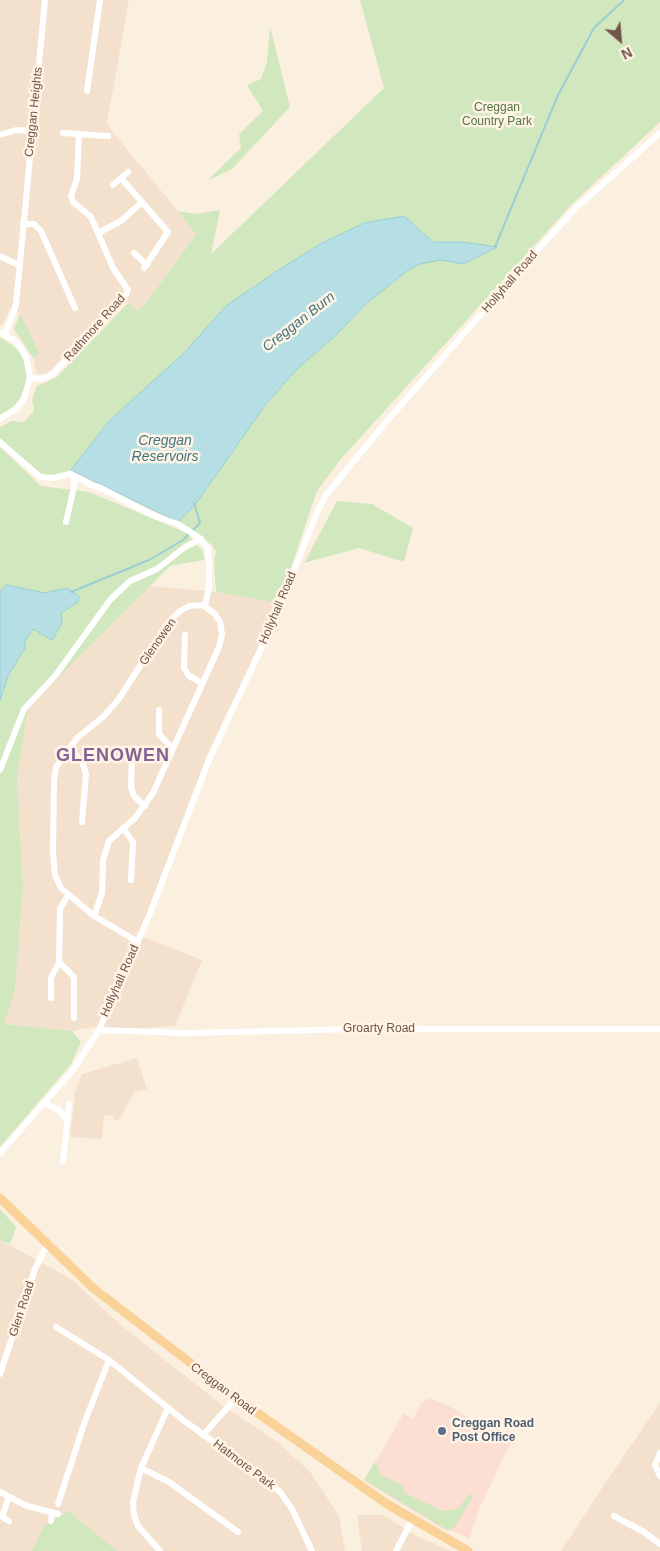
<!DOCTYPE html>
<html>
<head>
<meta charset="utf-8">
<style>
  body { margin:0 }
  #map { position:relative; width:660px; height:1551px; overflow:hidden; background:#fbefdf; font-family:Arial,sans-serif }
  canvas { display:block }
  .north { position:absolute; left:595px; top:15px; width:50px; height:50px; -webkit-text-stroke:4px #fff4e5; paint-order:stroke; rotate:153deg; font-size:14px; font-weight:700; line-height:20px; text-align:center; color:#715548 }
  .north::after { content:''; display:block; margin:auto; width:18px; height:22px; background:#715548; clip-path:polygon(50% 0,100% 100%,50% 72%,0 100%) }
</style>
</head>
<body>
<div id="map">
<canvas width="660" height="1551"></canvas>
<div class="north">N</div>
</div>
<script>
const ctx = document.querySelector('canvas').getContext('2d');
ctx.lineJoin = 'round';
function fillPath(path, color) { ctx.fillStyle = color; ctx.fill(path, 'evenodd'); }
const toPath = rows => new Path2D(rows.map(r => 'M' + r).join(''));
function stroke(path, color, width, dash) { ctx.strokeStyle = color; ctx.lineWidth = width; ctx.lineCap = dash ? 'butt' : 'round'; ctx.setLineDash(dash || []); ctx.stroke(path); }
function label(font, color, halo, rows, align = 'center') {
  ctx.font = font + ' Arial,sans-serif'; ctx.lineWidth = 5; ctx.setLineDash([]); ctx.textBaseline = 'middle'; ctx.strokeStyle = halo; ctx.fillStyle = color; for (const [text, x, y, turn = 0] of rows) {
    ctx.save(); ctx.translate(x, y); ctx.rotate((+turn || 0) * Math.PI / 180); ctx.textAlign = isNaN(turn) ? turn : align; if (halo) ctx.strokeText(text, 0, 0); ctx.fillText(text, 0, 0); ctx.restore();
  }
}
fillPath(toPath([
  [0,0,129,0,107,123,111,130,196,233,145,304,137,311,120,297,46,375,36,373,34,359,39,352,20,313,10,308,4,323,0,326],
  [149,586,216,592,279,603,208,753,141,928,135,934,202,960,175,1026,132,1029,92,1027,72,1031,4,1024,15,990,23,886,17,779,28,708],
  [137,1058,147,1089,134,1092,119,1120,113,1120,113,1116,104,1115,102,1139,70,1137,75,1092,82,1074],
  [0,1240,71,1279,124,1328,221,1404,279,1443,310,1472,339,1516,345,1551,0,1551],
  [660,1403,660,1551,561,1551,610,1476],
  [357,1515,383,1515,417,1536,451,1551,362,1551]
]), '#f3e1ce');
fillPath(toPath([
  [429,1398,445,1404,497,1433,507,1430,515,1434,480,1507,469,1539,454,1531,446,1531,364,1481,404,1413,413,1419,421,1403]
]), '#fcded3');
fillPath(toPath([
  [360,0,660,0,660,122,572,204,340,460,317,491,279,603,216,592,214,560,216,552,212,545,178,522,71,470,57,476,43,475,0,439,0,427,12,421,24,422,34,411,32,400,37,386,57,377,128,303,137,311,145,304,196,234,178,211,194,214,220,210,211,254,384,88],
  [270,26,290,107,232,169,207,181,241,148,239,134,263,111,247,85,261,79,267,62],
  [20,313,39,352,34,359,14,329],
  [0,337,16,348,24,360,27,373,25,387,19,400,9,410,0,414],
  [0,447,41,486,89,492,187,533,203,552,204,560,170,566,28,708,17,779,23,886,15,990,4,1024,72,1031,81,1042,71,1064,0,1147],
  [337,501,372,504,413,528,404,562,359,548,304,563],
  [0,1209,16,1227,10,1244,0,1240],
  [374,1463,379,1466,380,1474,403,1486,405,1493,443,1511,459,1508,469,1493,473,1497,454,1528,447,1530,364,1480],
  [68,1511,117,1551,32,1551,44,1526]
]), '#d1e8bf');
const water = toPath([
  [404,216,433,242,463,242,497,247,464,264,440,260,420,264,407,271,367,303,333,338,297,369,266,404,195,505,178,522,71,470,110,420,183,354,226,306,277,271,320,244,364,223,404,216],
  [7,585,45,593,67,588,79,596,78,602,61,613,62,623,52,640,33,629,24,643,25,648,8,676,0,700,0,591,7,585]
]);
fillPath(water, '#b5dfe4');
stroke(water, '#9bced5', 1);
stroke(toPath([
  [495,247,558,95,594,28,624,0],
  [193,530,200,523,194,503],
  [71,592,149,560,183,540,189,534]
]), '#9bced5', 2);
stroke(toPath([
  [87,91,100,0],
  [63,133,108,136],
  [0,135,16,130,33,131],
  [121,178,168,232,144,268],
  [113,185,128,172],
  [23,224,34,224,41,231,75,308],
  [98,233,121,221,142,202],
  [134,253,147,265],
  [0,256,20,266],
  [0,333,14,340,21,348,26,357,30,378,24,399,17,408,0,419],
  [5,335,16,305,45,0],
  [30,378,42,379,53,374,126,295,128,290,113,268,91,217,73,202,71,196,77,179,79,134],
  [0,442,40,477,53,478,70,474,81,479,90,485,101,488,152,515,178,524,201,539,208,549,209,568,209,588,205,606],
  [66,522,74,487,74,477],
  [185,635,184,668,189,676,202,683],
  [159,710,159,734,172,748],
  [69,748,82,761,86,774,82,822],
  [132,757,131,787,134,796,145,806],
  [0,770,24,709,55,676,110,600,130,581,157,569,185,547,201,539],
  [123,828,133,842,131,880],
  [94,916,102,893,103,860,109,841,135,818,153,793,219,647,222,634,220,622,215,614,203,605,189,606,180,611,168,623,118,700,104,716,77,738,56,767,54,781,53,852,55,875,61,888,94,916,138,942],
  [59,962,74,977,74,1018],
  [51,998,51,978,59,962,60,909,68,895],
  [99,1030,185,1033,362,1029,660,1029],
  [45,1104,59,1110,67,1120],
  [0,1153,73,1070,99,1030,149,916,209,760,274,621,318,510,327,494,386,422,543,244,576,208,660,133],
  [63,1162,69,1104],
  [56,1327,109,1360,183,1420,265,1479,280,1492,292,1509,312,1551],
  [0,1374,35,1269,47,1245],
  [203,1435,236,1398],
  [660,1453,655,1465,660,1476],
  [141,1468,169,1482,238,1532],
  [0,1492,27,1506,58,1514],
  [8,1499,2,1517,9,1521],
  [58,1504,85,1421,109,1360],
  [614,1516,644,1532,660,1544],
  [51,1521,52,1512],
  [160,1551,138,1526,134,1515,133,1502,141,1468,168,1408],
  [396,1551,412,1520]
]), '#fff', 6);
stroke(toPath([
  [0,1198,93,1288,236,1398,387,1504,468,1551]
]), '#fad298', 9);
for (const [x, y, r, color] of [
  [442,1431,5,"#5c6f8a"]
]) { const dot = new Path2D(); dot.arc(x, y, r, 0, 2 * Math.PI); ctx.fillStyle = color; ctx.fill(dot); stroke(dot, '#fff4e5', 2); }
label('12px', '#527740', '#fff4e5', [
  ["Creggan",497,108],
  ["Country Park",497,122]
]);
label('12px', '#715548', '#fff4e5', [
  ["Creggan Heights",34,112,-84],
  ["Hollyhall Road",510,282,-49],
  ["Rathmore Road",95,328,-48],
  ["Hollyhall Road",278,608,-67],
  ["Glenowen",158,642,-55],
  ["Hollyhall Road",120,981,-66],
  ["Groarty Road",379,1029],
  ["Glen Road",22,1309,-72],
  ["Creggan Road",223,1389,37],
  ["Hatmore Park",244,1465,37]
]);
label('bold 12px', '#4e5e75', '#fff4e5', [
  ["Creggan Road",452,1424],
  ["Post Office",452,1438]
], 'left');
label('italic 14px', '#3f757e', '#fff4e5', [
  ["Creggan Burn",299,322,-38],
  ["Creggan",165,441],
  ["Reservoirs",165,457]
]);
ctx.letterSpacing = '1px';
label('bold 18px', '#826394', '#fff4e5', [
  ["GLENOWEN",113,756]
]);
ctx.letterSpacing = '0px';
</script>
</body>
</html>
